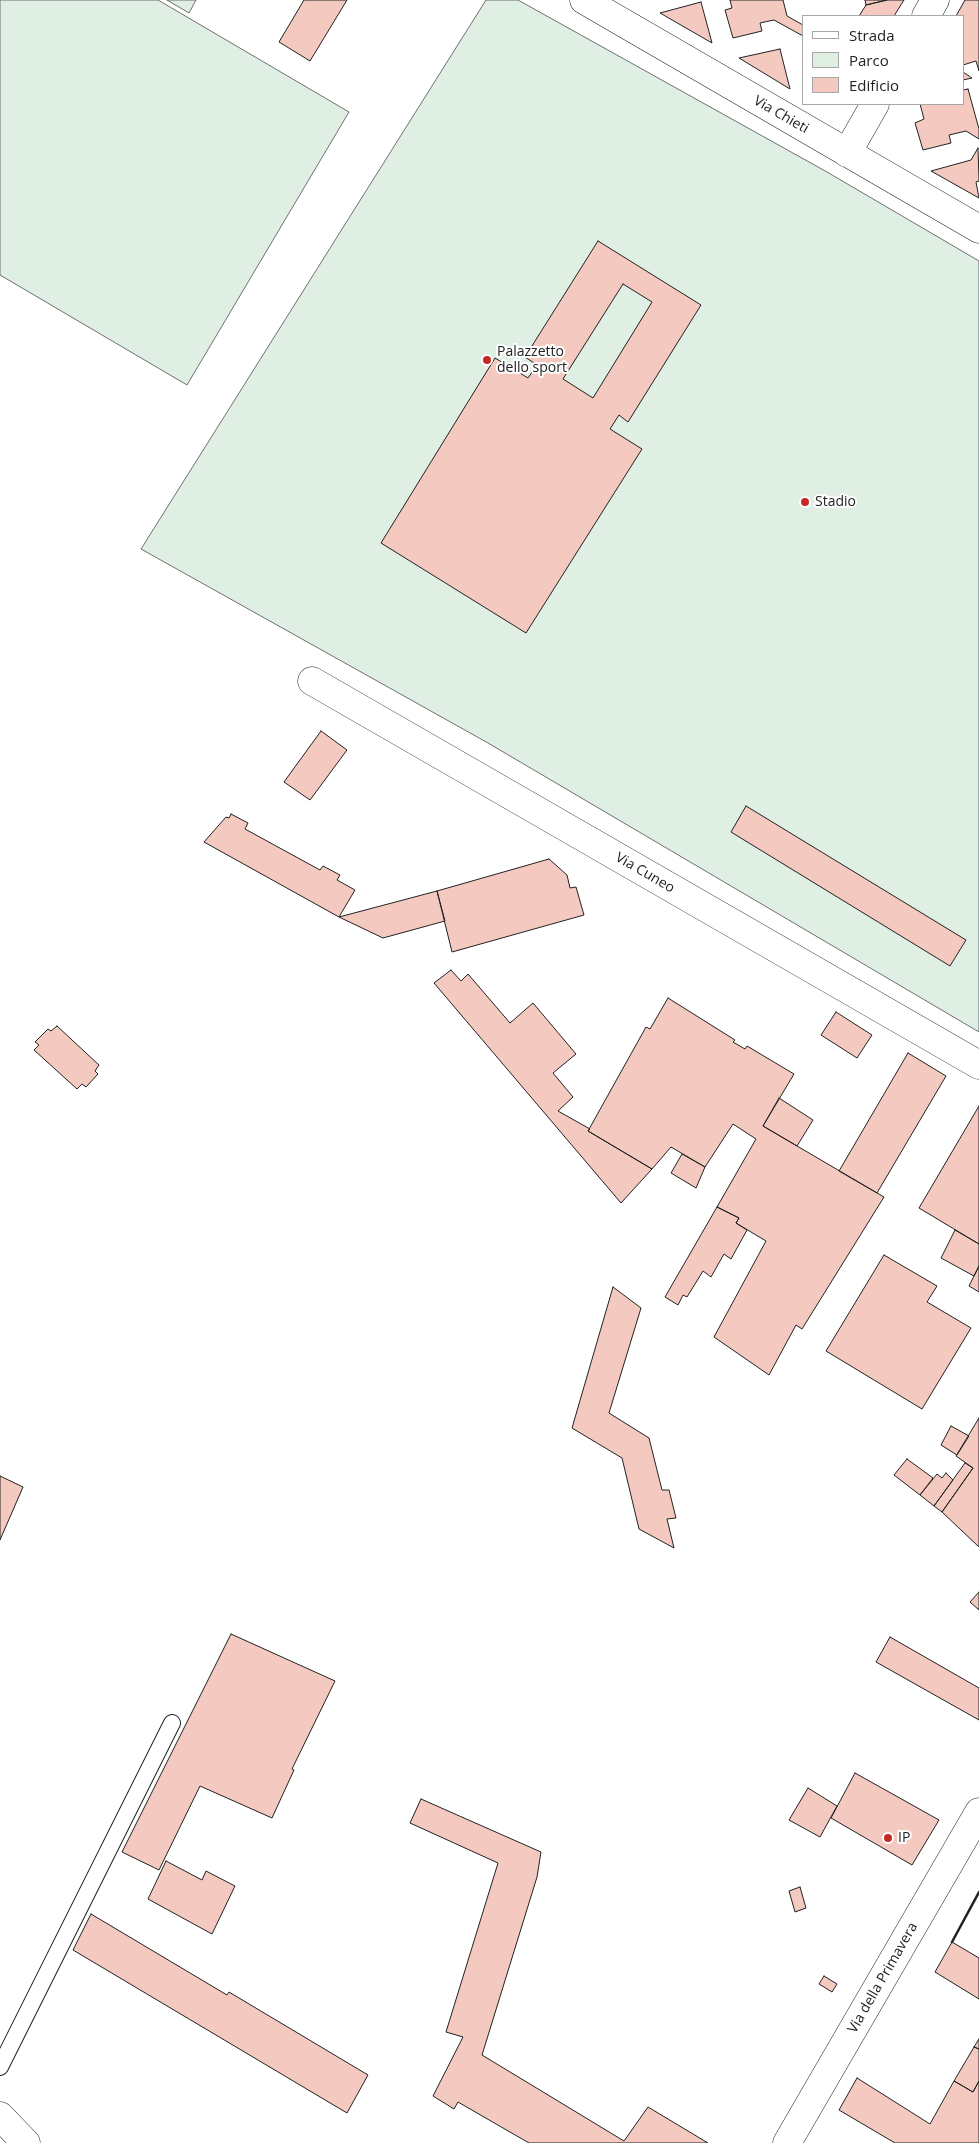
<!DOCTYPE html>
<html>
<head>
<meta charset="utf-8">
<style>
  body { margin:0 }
  #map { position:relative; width:979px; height:2143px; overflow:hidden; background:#fff; font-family:"Open Sans",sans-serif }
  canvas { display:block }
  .legend { position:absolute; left:802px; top:15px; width:162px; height:90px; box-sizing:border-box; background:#fff; border:1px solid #a7a7a7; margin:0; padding:6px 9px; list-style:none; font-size:15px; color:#222 }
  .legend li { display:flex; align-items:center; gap:10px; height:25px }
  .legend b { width:25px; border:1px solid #a7a7a7 }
</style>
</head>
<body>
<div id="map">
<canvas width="979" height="2143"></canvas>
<ul class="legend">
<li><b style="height:6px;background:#fff"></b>Strada</li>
<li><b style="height:14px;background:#e0efe3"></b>Parco</li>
<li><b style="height:14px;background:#f3c9c0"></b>Edificio</li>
</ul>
</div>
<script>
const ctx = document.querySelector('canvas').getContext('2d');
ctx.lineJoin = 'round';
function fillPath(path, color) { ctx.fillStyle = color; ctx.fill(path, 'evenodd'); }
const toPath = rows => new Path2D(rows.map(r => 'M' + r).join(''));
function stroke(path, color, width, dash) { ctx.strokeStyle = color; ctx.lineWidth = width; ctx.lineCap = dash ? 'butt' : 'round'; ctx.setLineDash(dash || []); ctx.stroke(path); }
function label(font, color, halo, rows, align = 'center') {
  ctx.font = font + ' "Open Sans",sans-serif'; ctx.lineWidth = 4; ctx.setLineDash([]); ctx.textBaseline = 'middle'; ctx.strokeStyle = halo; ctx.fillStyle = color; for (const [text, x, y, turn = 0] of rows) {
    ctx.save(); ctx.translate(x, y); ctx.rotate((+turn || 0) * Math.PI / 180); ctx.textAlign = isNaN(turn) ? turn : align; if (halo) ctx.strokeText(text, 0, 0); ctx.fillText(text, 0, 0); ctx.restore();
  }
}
const green = toPath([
  [0,0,158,0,349,112,187,385,0,275,0,0],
  [167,0,196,0,189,13,167,0],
  [486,0,518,0,827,172,979,261,979,1032,488,743,141,549,486,0]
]);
fillPath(green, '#e0efe3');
stroke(green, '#6f6f6f', 1);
const building = toPath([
  [304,0,347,0,310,61,279,42,304,0],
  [730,0,783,0,787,16,803,25,803,36,774,20,760,23,762,31,733,38,725,10,732,8,730,0],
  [865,0,887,0,866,5,865,0],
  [887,0,904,0,894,16,859,16,866,5,887,0],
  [965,0,979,0,979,71,976,61,963,65,963,16,956,16,965,0],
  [701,2,712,43,660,13,701,2],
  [780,49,790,89,739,58,780,49],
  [963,72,972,78,963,80,963,72],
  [968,89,979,129,979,139,966,131,949,135,951,143,923,150,915,123,924,119,920,104,963,104,963,90,968,89],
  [978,148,979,181,976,182,979,198,931,171,971,160,978,148],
  [598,241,701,305,628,422,619,415,610,429,642,449,526,633,381,543,495,358,528,378,537,365,525,357,598,241],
  [623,284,652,302,593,398,563,379,623,284],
  [321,731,347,750,310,800,284,782,321,731],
  [746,806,966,940,950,966,731,832,746,806],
  [231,814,248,823,245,829,320,870,323,866,340,875,337,880,355,890,339,917,204,842,226,817,229,818,231,814],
  [549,859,567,875,570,888,576,887,584,915,452,952,437,891,549,859],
  [437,891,445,921,383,938,339,917,437,891],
  [451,970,461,981,468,974,510,1023,533,1003,576,1054,553,1073,573,1097,558,1111,590,1129,588,1131,652,1169,621,1203,434,983,451,970],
  [668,998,735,1040,733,1042,745,1049,747,1046,794,1074,763,1126,884,1197,802,1329,796,1325,769,1375,714,1337,766,1241,736,1223,739,1218,717,1207,756,1139,733,1124,705,1167,671,1147,652,1169,588,1131,646,1027,650,1029,668,998],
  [836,1012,872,1035,857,1058,821,1035,836,1012],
  [57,1026,99,1065,95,1071,98,1074,86,1087,82,1084,77,1089,34,1050,39,1045,35,1042,48,1029,51,1031,57,1026],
  [908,1053,946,1076,877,1193,839,1171,908,1053],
  [779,1098,813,1120,797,1146,763,1126,779,1098],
  [979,1106,979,1244,919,1208,979,1106],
  [682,1154,705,1167,696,1188,671,1173,682,1154],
  [717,1207,739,1218,736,1223,747,1230,731,1259,724,1254,711,1277,703,1271,687,1297,683,1295,678,1305,665,1297,717,1207],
  [955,1230,979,1244,979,1266,974,1276,941,1258,955,1230],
  [884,1255,937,1286,927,1302,971,1328,922,1409,826,1351,884,1255],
  [979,1266,979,1292,969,1286,979,1266],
  [613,1287,641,1308,609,1413,649,1438,662,1490,669,1490,676,1518,667,1519,674,1548,639,1529,622,1458,572,1428,613,1287],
  [979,1418,979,1547,942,1512,973,1468,956,1456,979,1418],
  [951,1426,969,1436,957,1455,941,1445,951,1426],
  [907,1459,933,1478,920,1495,894,1475,907,1459],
  [965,1463,973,1468,942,1512,934,1506,965,1463],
  [946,1473,953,1480,934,1506,920,1495,937,1474,942,1478,946,1473],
  [0,1476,23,1487,0,1540,0,1476],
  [979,1592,979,1610,970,1602,979,1592],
  [231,1634,335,1681,292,1769,294,1770,272,1818,200,1786,159,1870,122,1852,231,1634],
  [890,1637,979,1688,979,1720,876,1662,890,1637],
  [855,1773,939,1820,912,1865,831,1818,855,1773],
  [808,1788,837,1806,820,1837,789,1820,808,1788],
  [421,1799,541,1852,537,1877,482,2055,624,2141,648,2107,708,2143,529,2143,458,2102,454,2109,433,2096,463,2037,446,2032,498,1863,410,1823,421,1799],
  [166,1861,202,1880,206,1871,235,1886,212,1934,148,1899,166,1861],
  [800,1887,806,1908,795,1912,789,1891,800,1887],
  [91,1914,227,1995,229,1992,368,2075,347,2113,73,1950,91,1914],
  [952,1942,979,1958,979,1999,935,1972,952,1942],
  [824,1976,837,1984,832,1992,819,1984,824,1976],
  [979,2039,979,2049,974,2047,979,2039],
  [974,2047,979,2049,979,2081,973,2092,954,2081,974,2047],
  [857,2078,930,2124,954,2081,973,2092,979,2081,979,2143,895,2143,839,2110,857,2078]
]);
fillPath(building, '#f3c9c0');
stroke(building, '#222', 1);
const service = toPath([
  [0,2067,172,1723]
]);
const minor = toPath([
  [584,0,979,229],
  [926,16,935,0],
  [847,153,875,104],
  [312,681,979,1065]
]);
const tertiary = toPath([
  [0,2116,26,2143],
  [787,2143,979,1812]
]);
stroke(service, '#222', 18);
stroke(minor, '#222', 29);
stroke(tertiary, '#222', 29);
stroke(service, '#fff', 16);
stroke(minor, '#fff', 28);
stroke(tertiary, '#fff', 28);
stroke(toPath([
  [952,1942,979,1892]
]), '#222', 2.5);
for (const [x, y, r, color] of [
  [487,360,5,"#c62828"],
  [805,502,5,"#c62828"],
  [888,1838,5,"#c62828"]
]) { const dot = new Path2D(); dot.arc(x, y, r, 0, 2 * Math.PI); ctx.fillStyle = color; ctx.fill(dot); stroke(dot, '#fff', 2); }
label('14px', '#222', '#fff', [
  ["Via Chieti",781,115,30],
  ["Via Cuneo",645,873,30],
  ["Via della Primavera",883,1978,-60]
]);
label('14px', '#222', '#fff', [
  ["Palazzetto",497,352],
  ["dello sport",497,368],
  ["Stadio",815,502],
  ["IP",898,1838]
], 'left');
</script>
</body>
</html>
